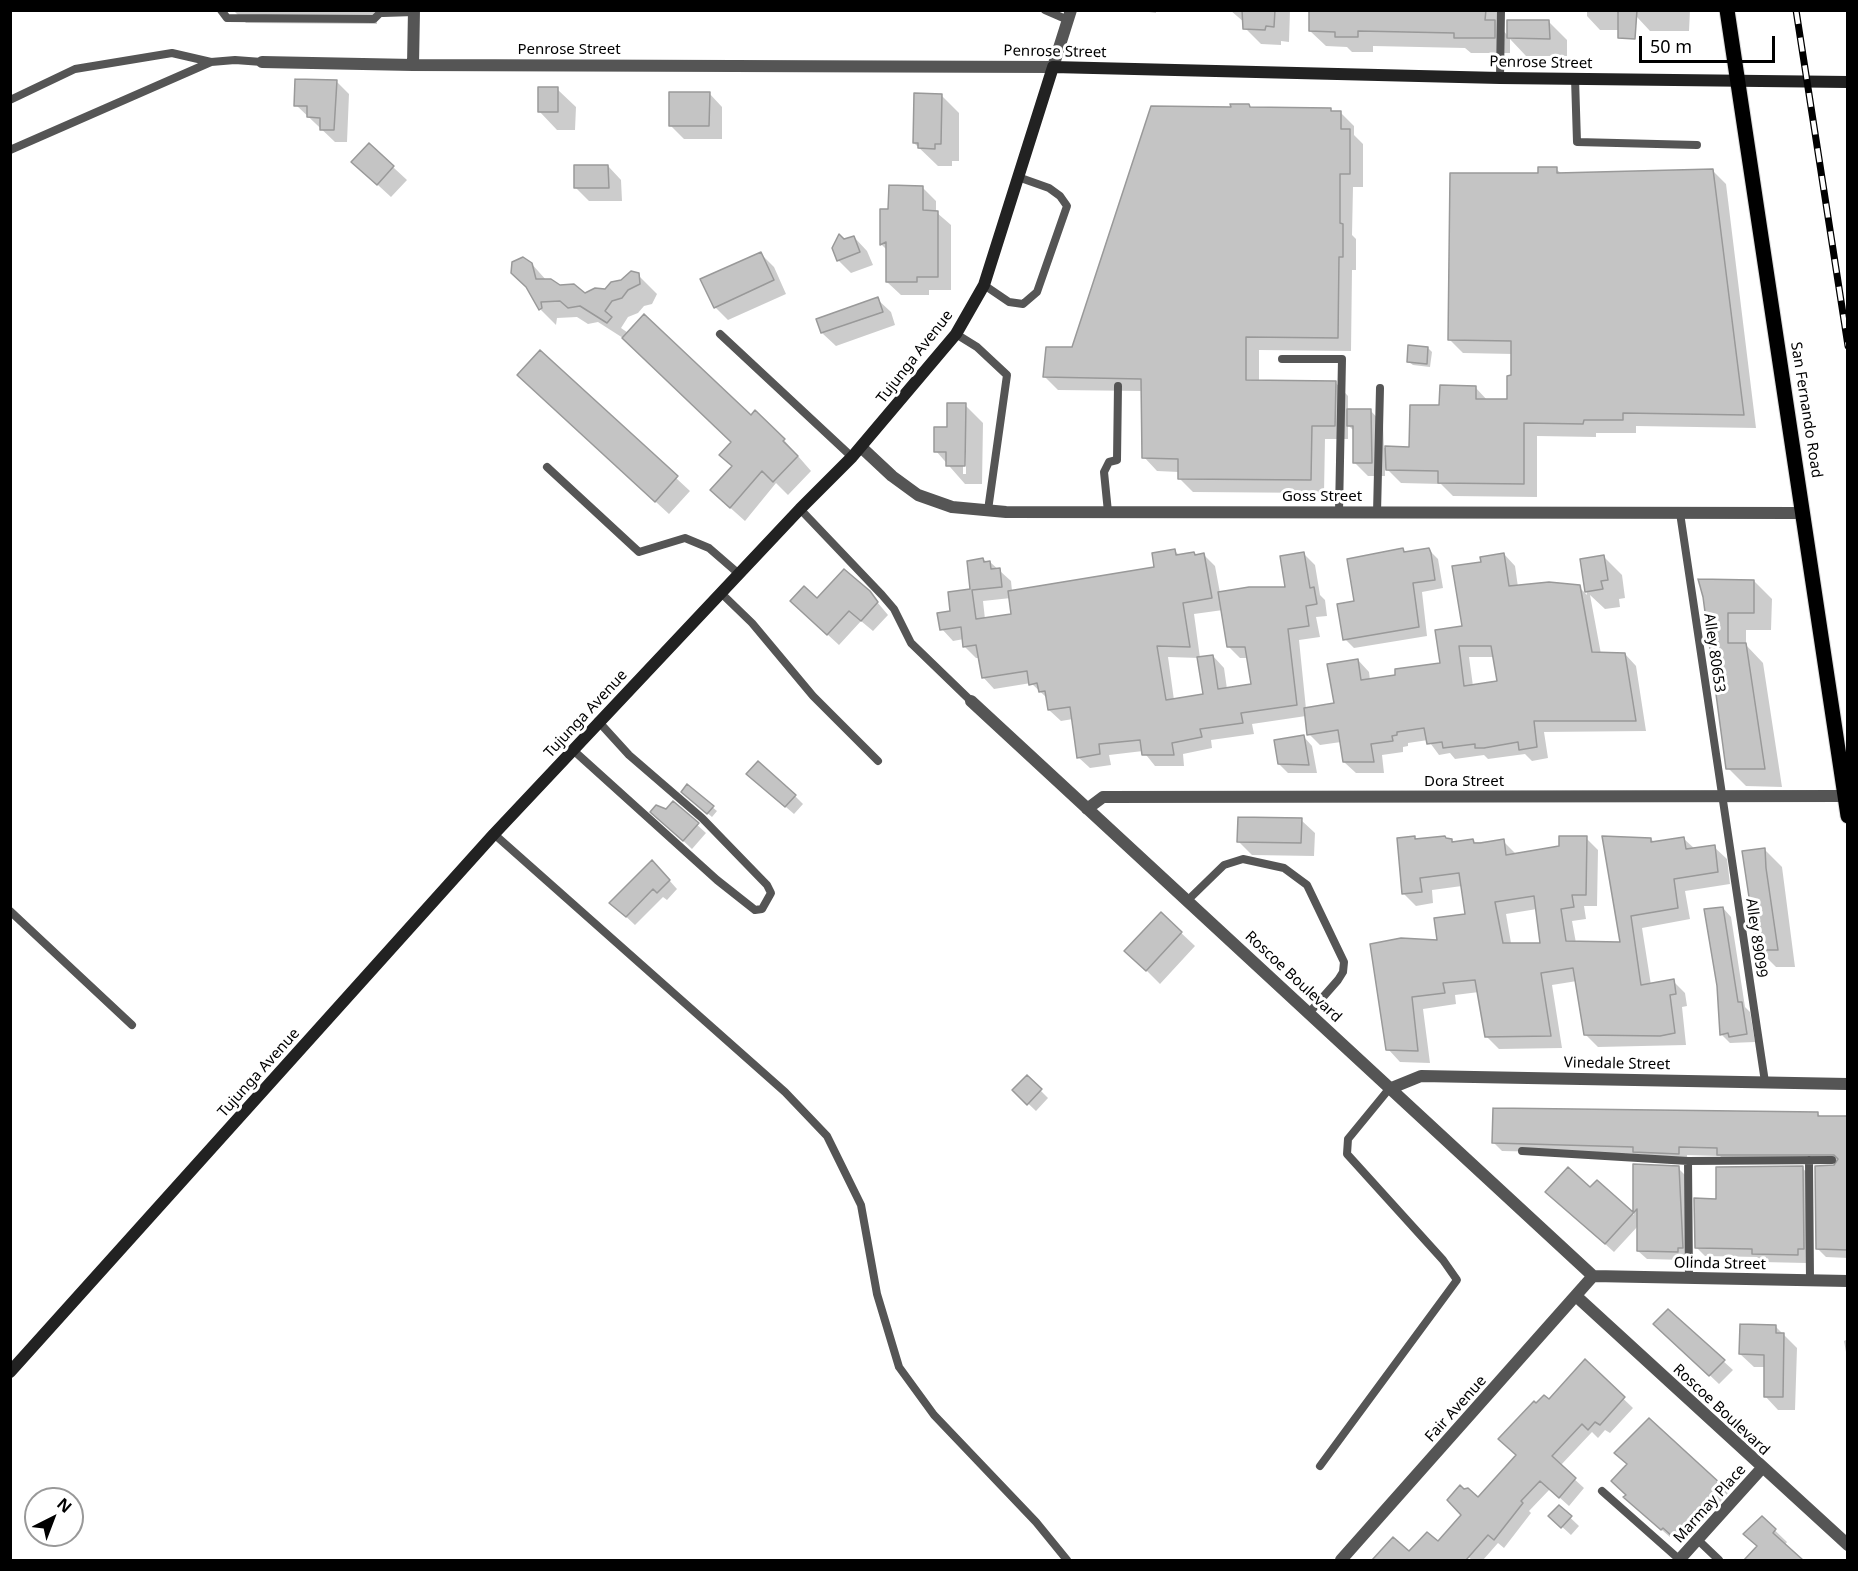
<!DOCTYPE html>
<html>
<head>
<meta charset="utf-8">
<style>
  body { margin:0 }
  #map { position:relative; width:1858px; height:1571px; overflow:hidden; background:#fff; font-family:"Noto Sans",sans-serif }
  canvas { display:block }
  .frame { position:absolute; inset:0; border:12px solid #000; pointer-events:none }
  .north { position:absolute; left:24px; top:1487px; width:60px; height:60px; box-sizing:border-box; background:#fff; border:2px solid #999; border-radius:50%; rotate:42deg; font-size:16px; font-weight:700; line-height:24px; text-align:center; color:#000 }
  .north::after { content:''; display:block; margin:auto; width:21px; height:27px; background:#000; clip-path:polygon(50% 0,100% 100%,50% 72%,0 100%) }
  .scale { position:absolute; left:1639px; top:36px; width:136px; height:27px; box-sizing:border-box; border:3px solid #000; border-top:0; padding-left:8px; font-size:18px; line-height:21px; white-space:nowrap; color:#000; -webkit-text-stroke:4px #fff; paint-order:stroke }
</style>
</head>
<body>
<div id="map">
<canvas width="1858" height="1571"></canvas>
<div class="frame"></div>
<div class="north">N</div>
<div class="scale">50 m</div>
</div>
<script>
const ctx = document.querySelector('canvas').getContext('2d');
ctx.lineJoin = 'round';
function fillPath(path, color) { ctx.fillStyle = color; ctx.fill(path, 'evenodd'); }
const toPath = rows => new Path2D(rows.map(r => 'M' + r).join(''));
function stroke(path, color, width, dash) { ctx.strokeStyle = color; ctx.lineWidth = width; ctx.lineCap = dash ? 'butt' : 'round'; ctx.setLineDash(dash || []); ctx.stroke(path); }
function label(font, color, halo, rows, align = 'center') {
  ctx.font = font + ' "Noto Sans",sans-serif'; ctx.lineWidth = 6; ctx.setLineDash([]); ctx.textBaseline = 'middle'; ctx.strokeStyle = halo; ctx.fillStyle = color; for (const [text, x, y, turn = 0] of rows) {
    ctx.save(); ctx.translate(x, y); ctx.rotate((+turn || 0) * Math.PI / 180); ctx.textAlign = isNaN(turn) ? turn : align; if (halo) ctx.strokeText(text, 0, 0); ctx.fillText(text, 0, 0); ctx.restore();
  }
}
fillPath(toPath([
  [233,10,377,10,377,24,246,23],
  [1135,10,1156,10,1156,13],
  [1230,10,1290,10,1289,42,1281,41,1281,45,1261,44,1245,28,1245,23],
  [1311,10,1501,10,1501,28,1508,36,1549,22,1567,40,1567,56,1526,56,1510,39,1510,53,1471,53,1465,48,1373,46,1373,52,1352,52,1347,47,1326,46,1310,31],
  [1587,10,1628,10,1631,30,1600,30,1587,16],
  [1637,10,1690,10,1689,31,1650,31,1637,17],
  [336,81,349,94,347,142,335,142,296,105],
  [557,89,576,107,575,130,557,130,539,111],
  [709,93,722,107,722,139,684,139,670,125],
  [941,95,959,113,959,161,952,161,952,166,938,166,914,143],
  [1249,105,1252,109,1340,112,1354,126,1354,135,1363,144,1363,187,1353,187,1352,235,1356,239,1356,270,1352,270,1351,351,1259,350,1259,382,1335,382,1348,396,1348,410,1370,410,1383,424,1384,448,1411,448,1441,407,1475,387,1488,401,1509,401,1513,354,1463,353,1450,340,1539,175,1556,169,1562,174,1712,170,1726,184,1756,428,1636,426,1636,433,1596,433,1596,437,1537,436,1537,497,1453,496,1441,484,1401,483,1385,467,1385,476,1368,476,1354,462,1355,432,1348,425,1348,439,1325,439,1324,493,1193,492,1179,478,1179,472,1157,471,1144,457,1143,391,1058,390,1044,376,1073,349,1232,109],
  [369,145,407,180,391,197,367,175],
  [608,166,621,180,622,201,589,201,576,188],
  [922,187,936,201,936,212,951,225,951,290,929,290,929,295,901,295,887,282,888,251,881,244,890,210],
  [854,237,867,251,873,265,851,273,838,260,844,241],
  [760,253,774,267,786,294,728,320,715,307],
  [523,259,530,262,547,281,585,295,605,290,636,273,657,294,652,304,644,306,638,313,628,317,621,328,784,440,811,471,788,495,776,483,745,521,726,504,733,467,733,442,623,338,598,322,588,324,577,317,557,318,556,325,540,309,512,265,517,260],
  [877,299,891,312,895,325,836,346,822,333],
  [1428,348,1432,352,1430,367,1413,365,1409,362],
  [540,352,690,491,669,514,532,388],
  [965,405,983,423,982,484,965,484,936,451],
  [963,445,966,445,966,474,963,474],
  [1402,549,1406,553,1429,550,1438,559,1443,588,1422,592,1427,636,1354,648,1345,639,1356,602],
  [1174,550,1180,556,1204,555,1215,566,1220,593,1287,588,1303,553,1315,565,1320,595,1325,600,1327,616,1316,617,1320,637,1299,640,1306,709,1335,705,1358,660,1369,672,1370,680,1442,664,1463,627,1483,564,1504,554,1515,566,1518,587,1579,587,1587,595,1582,560,1604,557,1622,575,1625,598,1619,599,1620,607,1605,609,1590,595,1601,654,1625,654,1636,666,1646,731,1544,732,1548,758,1532,761,1525,754,1488,759,1484,755,1455,759,1450,753,1439,755,1428,740,1408,743,1408,746,1403,747,1403,752,1382,755,1384,773,1356,773,1344,762,1341,742,1320,745,1309,734,1306,716,1252,724,1254,734,1211,740,1212,748,1183,754,1184,766,1155,766,1143,751,1109,755,1111,765,1090,768,1078,757,1073,719,1061,721,1049,710,1047,698,1031,683,994,689,983,677,980,658,976,658,965,647,964,639,953,641,942,629,972,590,983,560,990,562,1011,581,1012,591,1156,569],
  [1011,598,1013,615,985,619,983,601],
  [1223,610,1228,646,1240,658,1248,658,1252,685,1227,689,1224,668,1213,656,1200,658,1194,614],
  [1168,657,1199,658,1205,695,1174,700],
  [1469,657,1495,657,1499,682,1473,686],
  [1754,581,1772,599,1771,630,1746,630,1746,645,1763,663,1782,787,1746,786,1728,768,1704,597],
  [872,596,888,615,873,631,861,621,839,645,803,612,817,600],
  [1304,737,1312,746,1317,773,1288,773,1279,764],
  [757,782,795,796,803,804,794,814],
  [687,786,717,811,712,817,686,795],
  [673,803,706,833,692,849,661,820],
  [1301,820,1315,833,1314,856,1252,855,1239,842],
  [1414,837,1418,841,1451,840,1454,843,1503,841,1516,854,1561,847,1586,838,1598,850,1597,906,1584,906,1586,919,1572,921,1576,943,1621,944,1651,839,1655,843,1684,839,1695,849,1714,847,1727,859,1730,884,1685,891,1690,919,1642,928,1651,985,1673,981,1685,993,1687,1006,1682,1007,1686,1045,1598,1047,1585,1034,1577,981,1552,985,1562,1048,1499,1049,1487,1037,1479,992,1455,995,1456,1004,1423,1009,1430,1063,1400,1062,1388,1049,1371,945,1439,942,1467,916,1462,886,1432,890,1433,903,1416,906,1404,894],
  [1537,909,1542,944,1511,943,1506,914],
  [1764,849,1782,867,1795,967,1776,967,1758,949],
  [661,871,677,889,667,900,663,897,635,925,620,911],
  [1723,908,1731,917,1745,1007,1750,1012,1755,1042,1730,1043,1721,1034],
  [1161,914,1195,946,1160,984,1140,964],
  [1027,1077,1048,1098,1036,1111,1014,1090],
  [1818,1114,1821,1117,1848,1118,1848,1258,1826,1257,1817,1248,1838,1163,1727,1163,1720,1156,1687,1155,1687,1162,1638,1154,1502,1151,1494,1143],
  [1635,1165,1678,1168,1687,1177,1686,1260,1647,1259,1638,1251,1638,1226,1614,1252,1556,1200,1590,1189,1597,1182,1634,1215],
  [1802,1168,1811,1176,1812,1257,1806,1257,1806,1263,1762,1262,1757,1257,1705,1256,1696,1247,1717,1200],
  [1668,1311,1733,1370,1719,1384,1664,1332],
  [1775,1326,1797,1348,1795,1410,1778,1410,1765,1396,1766,1367,1754,1367,1740,1354],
  [1848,1339,1848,1363,1844,1341],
  [1585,1362,1633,1408,1610,1433,1605,1430,1598,1438,1592,1432,1560,1466,1584,1488,1569,1506,1550,1489,1529,1511,1531,1513,1504,1548,1498,1543,1483,1560,1472,1560,1466,1555,1462,1560,1374,1560,1393,1539,1409,1553,1438,1544,1518,1456,1536,1405,1549,1401],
  [1720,1485,1728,1493,1683,1544,1672,1535,1670,1537,1634,1506,1627,1495],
  [1559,1507,1579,1526,1571,1535,1559,1524],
  [1762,1518,1787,1542,1784,1546,1800,1560,1746,1560,1759,1547]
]), '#0003');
const building = toPath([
  [1242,10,1275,10,1274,27,1266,26,1265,30,1243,29,1242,10],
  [1309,10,1486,10,1485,20,1495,20,1495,38,1454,38,1454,33,1358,31,1358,37,1335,37,1335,32,1309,31,1309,10],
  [1618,10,1637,10,1635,39,1618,38,1618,10],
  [1507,20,1549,20,1550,39,1507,38,1507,20],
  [295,79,337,80,334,130,320,130,320,118,307,117,307,106,294,106,295,79],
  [538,87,558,87,558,112,538,112,538,87],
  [669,92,710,92,709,126,669,126,669,92],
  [914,93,942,94,941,144,935,144,935,149,918,148,918,143,913,143,914,93],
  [1230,104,1249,104,1250,107,1331,108,1331,111,1341,111,1341,129,1350,129,1350,174,1340,174,1340,223,1343,224,1343,257,1339,257,1338,338,1246,337,1246,380,1336,381,1335,426,1312,426,1311,480,1178,479,1178,459,1142,458,1141,379,1043,377,1046,347,1072,347,1151,106,1231,107,1230,104],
  [369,143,394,166,377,185,351,162,369,143],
  [574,165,608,165,609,188,574,188,574,165],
  [1538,167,1557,167,1557,173,1713,169,1744,415,1623,413,1623,420,1584,420,1583,424,1524,423,1524,484,1438,483,1438,471,1386,470,1385,446,1409,447,1410,405,1439,405,1440,385,1476,386,1476,399,1507,399,1507,376,1511,375,1511,341,1448,340,1450,173,1538,173,1538,167],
  [889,185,923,186,923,210,938,211,938,277,917,277,917,282,886,282,886,242,880,245,880,209,888,209,889,185],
  [839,234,844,239,854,236,860,252,837,261,832,248,839,234],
  [761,252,774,280,714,308,700,279,761,252],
  [523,257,532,263,536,279,551,279,560,285,574,284,585,293,595,288,605,289,611,282,621,280,631,271,639,273,640,284,628,290,622,298,612,301,605,311,612,317,607,323,580,306,568,308,560,301,541,302,542,308,539,310,526,287,511,273,512,262,523,257],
  [878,297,883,312,821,333,816,319,878,297],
  [644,314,751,415,755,410,785,439,783,441,798,456,773,482,762,471,730,508,710,490,732,466,719,455,731,442,622,338,644,314],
  [1408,345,1428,347,1427,364,1407,362,1408,345],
  [540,350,678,476,655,502,517,375,540,350],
  [947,403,966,403,965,466,946,466,946,452,934,452,934,427,947,427,947,403],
  [1347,409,1371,409,1372,463,1353,463,1353,426,1347,426,1347,409],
  [1403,548,1404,552,1429,548,1431,553,1435,580,1413,583,1419,627,1343,640,1337,604,1354,601,1347,559,1403,548],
  [1175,549,1176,555,1194,552,1195,555,1204,553,1212,598,1183,603,1190,647,1157,646,1166,700,1203,694,1197,657,1213,655,1218,689,1251,684,1245,647,1227,647,1218,592,1249,587,1285,587,1280,556,1304,552,1310,588,1314,587,1317,604,1306,606,1309,626,1288,629,1297,705,1241,713,1243,723,1200,729,1202,737,1172,743,1174,755,1142,755,1140,740,1099,744,1100,754,1077,758,1070,707,1048,710,1045,691,1039,692,1037,683,1029,685,1027,671,982,678,976,645,963,647,961,627,940,630,937,613,950,611,948,592,970,589,967,561,983,558,984,562,990,561,991,569,1000,568,1002,587,972,590,976,619,1011,614,1008,591,1154,567,1152,553,1175,549],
  [1504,553,1509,586,1549,582,1580,585,1592,652,1625,653,1636,721,1534,721,1537,747,1519,750,1518,742,1484,748,1475,748,1475,744,1443,748,1442,742,1427,744,1424,728,1397,732,1397,735,1392,736,1393,741,1371,744,1374,762,1343,762,1338,730,1307,735,1304,708,1334,703,1327,664,1358,659,1361,680,1395,675,1395,669,1440,663,1435,630,1462,626,1452,566,1481,562,1480,557,1504,553],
  [1459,646,1491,646,1497,681,1464,686,1459,646],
  [1604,555,1608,580,1601,581,1603,589,1585,592,1580,559,1604,555],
  [844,569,870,591,878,602,861,621,849,611,827,635,790,601,804,586,817,598,844,569],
  [1698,579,1754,580,1754,613,1728,613,1728,643,1746,643,1765,769,1726,769,1703,597,1698,579],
  [1304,735,1309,765,1278,764,1274,740,1304,735],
  [758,761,796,795,785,807,746,774,758,761],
  [687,784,714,806,707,814,681,792,687,784],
  [673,801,699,823,683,841,650,812,656,805,666,809,673,801],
  [1238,817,1302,818,1301,843,1237,842,1238,817],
  [1415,836,1415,839,1445,836,1446,838,1452,839,1452,842,1473,839,1474,843,1480,843,1504,839,1506,855,1559,846,1559,836,1587,836,1586,895,1572,895,1574,907,1561,909,1566,941,1620,942,1602,836,1651,838,1651,842,1684,837,1686,849,1715,845,1718,872,1674,879,1678,908,1631,916,1641,985,1674,979,1676,994,1670,995,1675,1033,1660,1036,1584,1035,1573,968,1541,973,1551,1036,1485,1037,1475,980,1443,983,1445,993,1412,997,1418,1051,1386,1050,1370,944,1401,938,1437,940,1434,918,1465,914,1459,873,1420,878,1422,892,1402,894,1397,838,1415,836],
  [1534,896,1540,943,1503,943,1495,902,1534,896],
  [1765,848,1766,868,1778,950,1757,950,1742,851,1765,848],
  [652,860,670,880,657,893,653,889,626,917,609,903,652,860],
  [1723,907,1738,1002,1742,1002,1747,1034,1729,1037,1728,1033,1720,1035,1717,986,1704,909,1723,907],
  [1161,912,1182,932,1146,971,1124,951,1161,912],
  [1027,1075,1042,1089,1027,1105,1012,1090,1027,1075],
  [1493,1108,1818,1112,1818,1116,1848,1116,1848,1250,1816,1249,1815,1166,1834,1165,1838,1159,1834,1155,1717,1155,1717,1148,1679,1147,1679,1154,1633,1152,1633,1147,1492,1143,1493,1108],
  [1633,1164,1679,1166,1683,1248,1678,1248,1678,1252,1637,1251,1637,1209,1605,1244,1545,1192,1568,1167,1590,1187,1597,1180,1633,1212,1633,1164],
  [1803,1166,1804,1249,1798,1249,1798,1255,1752,1254,1752,1249,1695,1248,1694,1198,1716,1199,1716,1167,1803,1166],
  [1668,1309,1725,1360,1709,1376,1653,1324,1668,1309],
  [1740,1324,1776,1325,1776,1333,1784,1333,1783,1397,1764,1397,1764,1355,1739,1354,1740,1324],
  [1585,1359,1625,1397,1600,1425,1595,1422,1588,1430,1582,1424,1552,1456,1576,1478,1559,1498,1540,1481,1521,1501,1523,1503,1494,1540,1488,1535,1466,1560,1372,1560,1393,1537,1409,1551,1427,1532,1438,1541,1461,1515,1447,1500,1460,1485,1464,1489,1468,1488,1478,1497,1516,1455,1498,1439,1534,1401,1536,1403,1544,1395,1549,1399,1585,1359],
  [1649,1418,1721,1484,1673,1537,1663,1528,1661,1530,1623,1497,1626,1495,1611,1481,1627,1464,1614,1453,1649,1418],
  [1559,1505,1572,1516,1561,1528,1548,1516,1559,1505],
  [1762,1516,1776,1529,1773,1533,1803,1560,1744,1560,1757,1546,1743,1534,1762,1516]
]);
fillPath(building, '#c4c4c4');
stroke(building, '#999', 1.5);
const primary = toPath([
  [1727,10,1848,816]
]);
stroke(primary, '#dbdbdb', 17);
stroke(toPath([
  [221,10,227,18,374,19,383,10],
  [1045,10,1068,20],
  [383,13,414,12],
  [1500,78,1501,10],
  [1575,78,1577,142,1697,145],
  [10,100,75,69,172,53,211,62],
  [10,150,211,62,235,60,262,62],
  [984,285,1009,302,1023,304,1037,292,1067,206,1060,196,1049,188,1018,177],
  [720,334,852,457],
  [956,334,977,347,1007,375,988,510],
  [1282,359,1342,359,1339,512],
  [547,467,639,552,685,538,709,548,739,574],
  [800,509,882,595,894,609,911,643,971,701],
  [1108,512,1104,472,1109,462,1117,460,1118,386],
  [1377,513,1380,388],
  [1680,513,1765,1082],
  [721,593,752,623,813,696,878,761],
  [573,750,717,880,755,910,762,909,771,893,767,885,702,818,629,755,598,721],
  [494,834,785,1092,827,1136,861,1205,877,1294,899,1367,934,1415,1036,1522,1067,1560],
  [1188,900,1224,865,1243,859,1284,868,1307,885,1344,962,1343,972,1338,980,1309,1013],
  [10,911,132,1025],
  [1522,1151,1688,1161],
  [1809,1160,1810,1280],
  [1689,1279,1688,1161,1832,1160],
  [1320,1466,1457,1280,1443,1260,1347,1154,1348,1139,1389,1089],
  [1602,1491,1680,1560],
  [1698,1540,1719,1560]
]), '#555', 8);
stroke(toPath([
  [262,62,413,65,1053,67,1071,10],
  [413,65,414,10],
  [861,447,892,476,918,495,952,507,1006,512,1803,513],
  [971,701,1593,1276],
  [1087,809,1103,797,1844,796],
  [1389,1089,1421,1076,1848,1084],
  [1593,1276,1848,1281],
  [1576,1296,1848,1545],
  [1341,1560,1593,1276],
  [1679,1560,1762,1468]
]), '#555', 12);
stroke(toPath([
  [10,1372,494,834,800,509,852,457,956,334,984,285,1053,67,1500,78,1848,82]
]), '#222', 12);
stroke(primary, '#000', 15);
const rail = toPath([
  [1796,10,1848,346]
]);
stroke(rail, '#000', 7);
stroke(rail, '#fff', 4.5, [14]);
label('15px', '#000', '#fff', [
  ["Penrose Street",569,50],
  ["Penrose Street",1055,52,1],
  ["Penrose Street",1541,63,1],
  ["Tujunga Avenue",915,357,-52],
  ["San Fernando Road",1806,410,81],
  ["Goss Street",1322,497],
  ["Alley 80653",1714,653,82],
  ["Tujunga Avenue",586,714,-47],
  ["Dora Street",1464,782],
  ["Alley 89099",1756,938,82],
  ["Roscoe Boulevard",1293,977,43],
  ["Vinedale Street",1617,1064,1],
  ["Tujunga Avenue",259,1073,-48],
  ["Olinda Street",1720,1264,1],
  ["Fair Avenue",1456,1409,-48],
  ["Roscoe Boulevard",1721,1410,43],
  ["Marmay Place",1710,1504,-48]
]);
</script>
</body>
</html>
